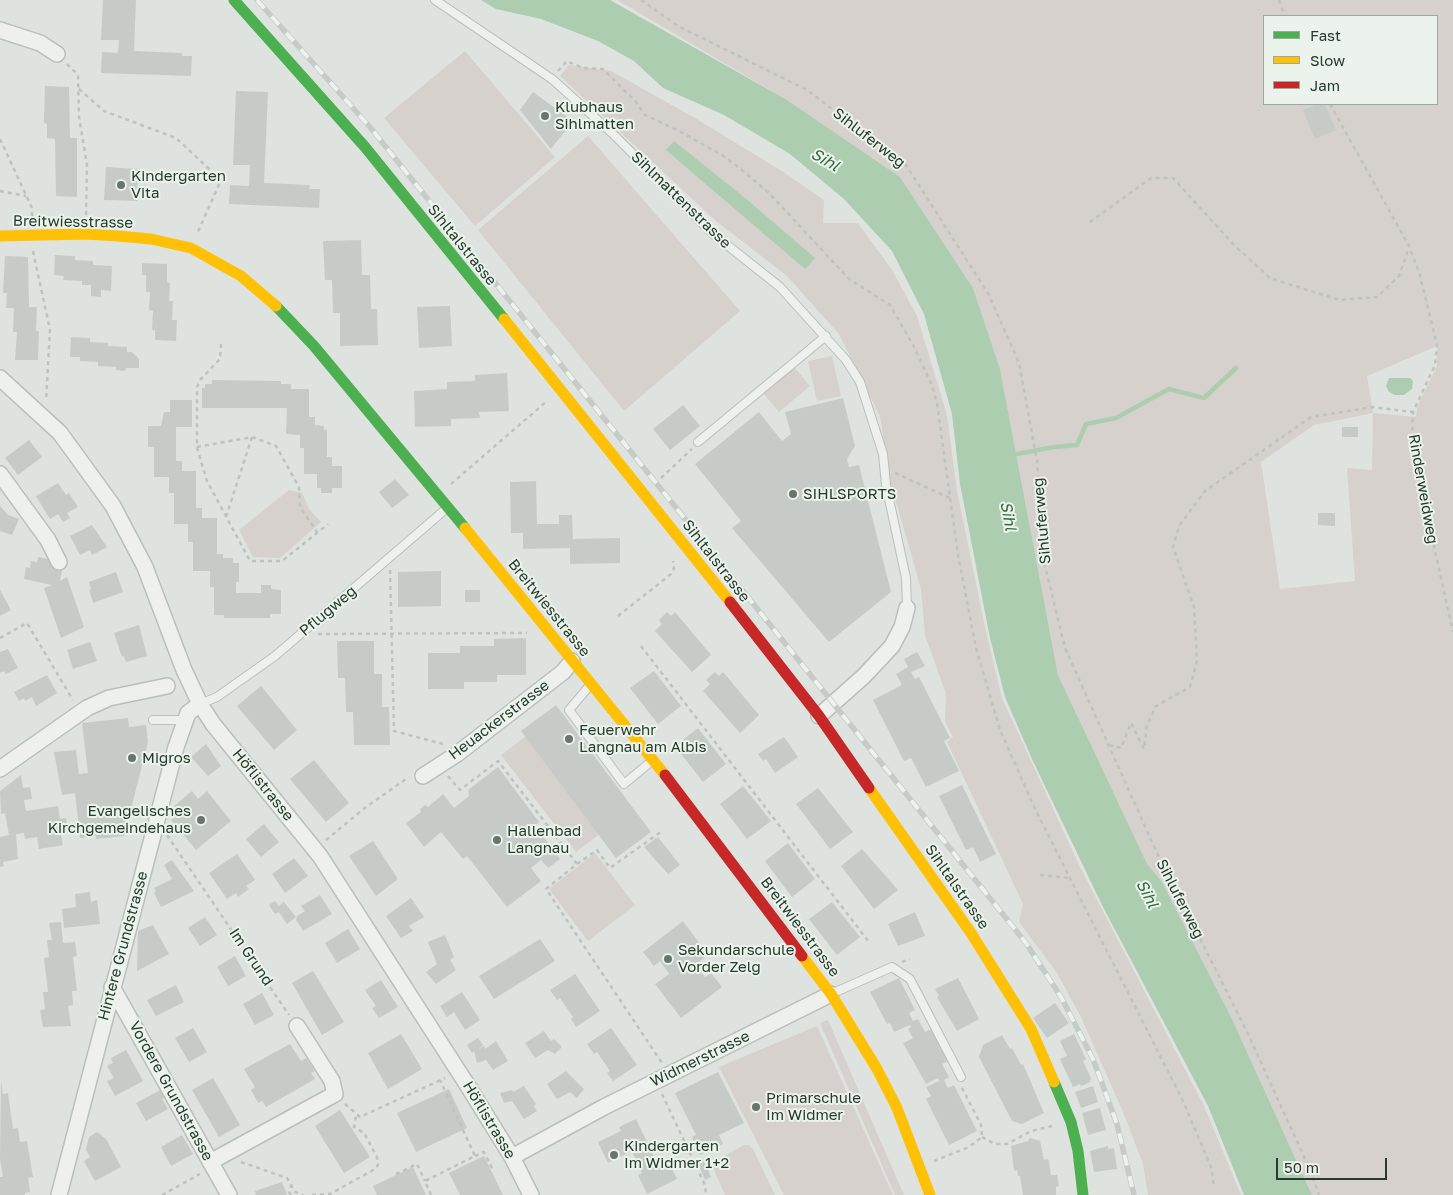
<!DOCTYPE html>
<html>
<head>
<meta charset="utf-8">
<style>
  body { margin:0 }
  #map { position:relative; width:1453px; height:1195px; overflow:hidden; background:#dee3df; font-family:"Golos Text",sans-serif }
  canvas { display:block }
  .legend { position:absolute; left:1263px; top:15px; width:175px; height:90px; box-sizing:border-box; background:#ebf3ec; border:1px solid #9ca99f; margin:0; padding:6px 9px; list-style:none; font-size:15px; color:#263b2b }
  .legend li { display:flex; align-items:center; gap:10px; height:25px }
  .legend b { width:25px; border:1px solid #9ca99f }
  .scale { position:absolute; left:1276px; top:1158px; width:111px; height:22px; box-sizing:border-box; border:2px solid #263b2b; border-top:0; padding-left:6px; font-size:15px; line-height:18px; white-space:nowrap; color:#263b2b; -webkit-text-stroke:4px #ebf3ec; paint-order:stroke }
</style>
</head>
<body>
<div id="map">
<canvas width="1453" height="1195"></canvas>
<ul class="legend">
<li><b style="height:6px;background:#4caf50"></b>Fast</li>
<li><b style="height:6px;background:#ffc107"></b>Slow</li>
<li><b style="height:6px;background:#c62828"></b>Jam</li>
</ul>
<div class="scale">50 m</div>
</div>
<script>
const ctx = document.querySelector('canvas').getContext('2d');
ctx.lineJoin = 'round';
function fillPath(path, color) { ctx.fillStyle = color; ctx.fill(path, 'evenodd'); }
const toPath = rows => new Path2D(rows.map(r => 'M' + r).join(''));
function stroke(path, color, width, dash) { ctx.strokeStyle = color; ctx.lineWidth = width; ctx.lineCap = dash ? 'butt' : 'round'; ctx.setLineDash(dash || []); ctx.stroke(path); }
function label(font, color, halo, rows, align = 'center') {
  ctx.font = font + ' "Golos Text",sans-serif'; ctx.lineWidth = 4; ctx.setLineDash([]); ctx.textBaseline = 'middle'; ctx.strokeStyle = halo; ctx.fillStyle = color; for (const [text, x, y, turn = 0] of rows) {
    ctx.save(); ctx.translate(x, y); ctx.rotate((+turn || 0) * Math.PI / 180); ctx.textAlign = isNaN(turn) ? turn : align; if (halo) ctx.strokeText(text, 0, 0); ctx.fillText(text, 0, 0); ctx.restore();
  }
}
fillPath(toPath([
  [617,0,1453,0,1453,1195,1312,1195,1232,1019,1162,882,1147,865,1058,675,1000,369,973,288,900,177,787,100],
  [1264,16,1437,16,1437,104,1264,104],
  [1437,346,1437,366,1418,405,1416,417,1373,413,1367,376],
  [1373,413,1372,470,1347,468,1355,581,1280,589,1261,462,1314,425],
  [465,51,555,157,475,226,384,118],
  [569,65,611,71,695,118,785,173,824,200,823,223,858,223,892,270,917,316,947,415,957,491,986,632,1002,698,1079,865,1204,1106,1241,1195,1148,1195,1143,1164,1123,1112,1081,1017,1057,973,1019,922,1023,904,947,742,953,737,945,721,946,694,925,635,921,589,889,477,880,416,839,334,786,275,716,221,560,76],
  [588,136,740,311,624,411,478,230],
  [832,356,841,396,817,401,808,361],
  [795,368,810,386,779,412,763,393],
  [289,490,302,493,309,509,321,522,280,558,253,557,239,530],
  [554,715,629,812,576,852,501,755],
  [595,853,635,905,588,941,549,889],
  [828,1020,904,1195,895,1195,820,1023],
  [817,1026,893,1195,784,1195,719,1067],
  [744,1145,749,1145,753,1149,775,1195,725,1195,711,1163]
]), '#d6d1cc');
fillPath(toPath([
  [481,0,610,0,787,100,900,177,973,288,1000,369,1058,675,1147,864,1162,882,1232,1019,1312,1195,1244,1195,1208,1106,1102,905,1032,759,1005,697,990,638,960,484,952,414,924,314,892,251,844,199,790,154,724,115,663,88,634,61,598,41,541,19,496,9],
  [674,141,745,198,815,258,805,269,666,150],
  [1389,378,1410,378,1413,381,1412,389,1404,395,1395,395,1389,392,1386,386]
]), '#adcdb0');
stroke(toPath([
  [1012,455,1054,447,1077,445,1086,424,1116,418,1169,389,1204,398,1236,368]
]), '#adcdb0', 4.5);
fillPath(toPath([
  [103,0,136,0,134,51,182,53,182,56,192,56,191,76,101,73,102,52,118,53,119,40,101,40],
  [45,86,69,87,70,138,77,138,77,197,56,196,55,139,47,138,47,124,44,123],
  [236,91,268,92,264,183,310,185,309,189,320,189,319,208,229,204,230,185,249,186,250,165,233,165],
  [533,92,573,121,551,149,520,110],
  [1318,104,1325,104,1336,130,1315,139,1303,110],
  [106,167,138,169,137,201,104,200],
  [361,240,362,275,370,275,371,309,377,309,378,345,340,346,340,313,333,313,332,280,325,280,323,241],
  [55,255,75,256,75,260,93,261,93,265,112,266,111,291,101,290,101,297,91,296,91,285,82,285,82,281,63,280,64,276,54,275],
  [5,256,28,257,29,307,37,307,36,331,39,331,38,360,15,360,17,332,13,332,14,308,6,308,7,293,3,293],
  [142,263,167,264,167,282,170,283,169,301,173,301,172,320,177,320,176,341,155,340,155,330,152,330,153,311,149,310,150,292,146,292,146,275,142,275],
  [450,306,452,346,419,348,417,307],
  [71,337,90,338,90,342,108,343,108,346,127,347,127,352,132,352,139,359,139,368,126,368,125,371,116,370,116,367,98,366,98,362,80,361,80,357,70,357],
  [507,373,509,411,479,412,480,418,451,419,451,426,415,427,414,391,447,389,447,382,475,381,475,375],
  [212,380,281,381,281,384,291,384,291,389,309,389,309,417,315,417,315,425,324,426,324,430,327,430,327,457,332,457,332,466,342,466,342,488,332,488,332,493,321,493,321,488,317,488,317,474,304,474,304,448,300,448,300,435,286,434,287,408,202,408,202,388,205,388,205,384,212,384],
  [843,398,855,446,847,459,849,467,859,465,891,592,829,642,732,528,741,521,695,464,759,412,782,441,791,434,785,412],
  [170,400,192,400,192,427,176,427,176,461,182,461,182,471,196,471,196,508,202,508,202,518,217,518,217,554,223,554,223,558,233,558,233,563,239,563,239,582,236,582,236,593,261,593,261,585,271,585,271,589,281,590,281,614,270,614,270,618,224,618,224,615,214,615,214,587,210,587,210,571,193,571,193,542,188,542,188,524,174,524,174,493,169,493,169,477,154,477,154,447,148,447,148,426,161,426,164,412,170,412],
  [683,405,700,426,670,450,653,429],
  [1342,427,1358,427,1358,437,1342,437],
  [29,440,42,457,18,475,5,458],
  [395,479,409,495,392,508,379,492],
  [536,481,537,524,559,524,559,515,572,515,573,539,620,538,620,563,570,564,570,548,523,549,523,533,511,533,510,482],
  [58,483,66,495,69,493,78,507,67,513,70,518,63,522,58,514,50,519,36,496],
  [0,506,8,515,19,519,12,535,0,531],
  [1318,513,1335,513,1335,526,1318,525],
  [92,525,107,547,92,555,90,550,80,555,70,536],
  [38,557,54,560,63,565,60,581,67,577,84,627,61,638,44,588,52,585,24,579,26,567,30,568,31,561,37,562],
  [441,571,441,606,398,607,398,572],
  [116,572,123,592,93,603,89,590,91,589,89,582],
  [0,590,11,610,0,616],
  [465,590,480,590,480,602,465,602],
  [667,612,671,616,675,612,711,655,692,672,655,631,662,624,659,620],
  [139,625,147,656,126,662,124,656,122,657,114,633],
  [526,638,526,675,497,675,497,682,464,682,464,689,428,689,428,653,460,653,460,646,494,646,494,639],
  [337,641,374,641,374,674,382,674,382,707,389,707,390,745,354,745,353,712,346,712,345,678,338,678],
  [90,642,97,661,73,669,67,650],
  [8,649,18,668,6,674,4,671,0,673,0,652],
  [917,652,925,666,911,672,915,679,919,677,950,738,944,741,959,771,926,787,911,758,904,761,873,700,902,685,896,674,908,667,904,659],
  [654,671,681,706,658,724,630,688],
  [715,672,719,676,723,672,759,715,740,733,703,691,710,684,706,680],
  [47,675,57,693,36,706,32,697,25,701,24,698,19,701,14,692],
  [261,686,297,730,274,750,237,706],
  [556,705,651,832,616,858,521,731],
  [128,718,129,727,146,725,148,742,124,836,96,839,96,836,80,838,75,793,62,795,54,752,76,750,79,774,88,773,82,723],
  [698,728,726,764,703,782,675,746],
  [784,737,798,757,775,773,766,759,763,761,758,754],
  [206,744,221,766,208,776,191,757],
  [314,760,349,803,326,822,290,779],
  [498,767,539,822,535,825,560,859,548,868,541,860,531,868,541,881,507,907,467,856,463,859,441,832,424,847,406,823,421,812,420,809,425,805,428,807,443,794,454,808,469,796,468,790],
  [21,775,23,788,30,787,32,799,24,800,26,811,58,806,60,819,66,818,68,829,60,830,63,845,39,849,37,837,25,839,24,833,16,834,18,859,3,862,4,866,0,867,0,837,9,835,5,813,1,814,0,791],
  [962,785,996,854,980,862,973,847,966,850,939,796],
  [743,786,771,821,747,839,720,804],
  [818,788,853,832,830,849,796,804],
  [192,791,198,799,207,791,231,821,196,850,171,820,180,813,174,806],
  [264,824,279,842,261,857,246,839],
  [658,837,680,865,668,874,644,847],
  [373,841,398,879,376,896,349,856],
  [788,843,815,879,792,897,765,861],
  [862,849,898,890,874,909,841,866],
  [237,854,255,880,246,886,249,889,238,897,236,893,227,899,209,873],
  [294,858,308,876,285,893,272,874],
  [172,860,194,891,161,907,154,893,156,891,154,888,172,879,164,865],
  [90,892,91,902,97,900,100,924,64,928,62,909,76,907,75,894],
  [320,895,332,914,303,931,296,920,297,916,305,911,301,906],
  [411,898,424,917,409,926,413,931,401,938,386,916],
  [275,901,279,906,284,902,296,917,287,924,279,912,275,914,269,905],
  [832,902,860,937,837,955,809,919],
  [915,912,925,936,898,946,888,924],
  [205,917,217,935,200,946,188,928],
  [683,921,708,955,695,965,705,977,711,973,722,987,681,1018,655,984,669,974,660,961,654,966,643,952],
  [61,922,63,943,75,942,77,956,73,957,77,991,72,991,73,1005,68,1006,71,1026,43,1027,40,1010,45,1009,43,992,48,992,44,958,49,957,47,940,52,940,49,923],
  [153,925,169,954,137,971,138,931],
  [348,929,360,949,337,963,325,943],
  [445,935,454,957,450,960,456,970,436,984,426,972,437,964,428,942],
  [540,939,555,961,494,999,479,976],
  [235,956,246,976,228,986,217,967],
  [313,971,344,1022,322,1035,292,983],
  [575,974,600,1011,576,1027,571,1019,573,1017,560,998,557,1000,550,990],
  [899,978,915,1010,909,1013,913,1021,918,1019,925,1032,931,1029,948,1061,942,1064,949,1077,944,1080,948,1088,954,1085,977,1131,949,1145,926,1099,931,1096,926,1087,939,1081,938,1078,926,1084,903,1043,913,1038,908,1029,911,1027,910,1025,894,1032,890,1023,887,1024,870,992],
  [958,978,979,1019,957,1031,937,997,939,996,935,989],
  [381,980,398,1007,379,1018,372,1008,376,1006,365,990],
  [176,985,184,1002,156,1016,147,1000],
  [462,992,480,1020,465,1030,454,1012,447,1017,440,1006],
  [262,993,274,1015,255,1025,243,1004],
  [1055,1003,1069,1023,1047,1038,1033,1018],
  [193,1028,207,1052,189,1062,175,1038],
  [611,1028,637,1065,613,1081,607,1073,610,1071,597,1052,594,1054,587,1044],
  [544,1031,551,1041,554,1039,562,1047,555,1054,548,1050,535,1058,525,1043],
  [401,1034,422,1069,388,1089,368,1053],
  [1074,1034,1086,1059,1083,1061,1091,1078,1090,1082,1081,1086,1080,1084,1073,1087,1060,1059,1067,1056,1060,1041],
  [1002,1035,1010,1049,1012,1048,1021,1065,1023,1064,1044,1113,1022,1124,1012,1121,979,1057,983,1045],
  [478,1038,483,1045,478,1049,484,1046,485,1049,496,1041,508,1061,493,1070,486,1060,477,1063,474,1051,472,1053,467,1045],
  [290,1044,301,1061,306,1058,315,1071,311,1073,315,1079,266,1107,262,1101,258,1103,251,1090,255,1087,244,1069],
  [126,1050,143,1081,115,1096,107,1081,114,1078,107,1066,113,1063,111,1058],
  [566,1071,584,1089,577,1098,570,1092,557,1099,547,1084],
  [718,1072,744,1123,719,1135,723,1144,700,1155,692,1137,696,1135,675,1093],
  [213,1078,240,1125,219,1137,192,1090],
  [1,1081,3,1094,8,1093,13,1129,18,1128,20,1142,27,1141,33,1177,28,1178,30,1192,25,1193,25,1195,0,1195,0,1177,3,1177,0,1159],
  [524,1086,536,1104,534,1106,537,1111,524,1119,512,1101,504,1103,500,1093,512,1090,513,1092],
  [1093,1086,1098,1102,1081,1108,1075,1092],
  [164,1088,168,1096,162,1099,168,1109,146,1121,136,1103],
  [449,1089,467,1128,416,1152,397,1113],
  [1100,1108,1106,1130,1088,1135,1082,1113],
  [340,1110,370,1157,344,1173,315,1126],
  [636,1119,657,1163,667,1159,677,1179,647,1194,638,1175,642,1173,632,1151,608,1163,598,1142,621,1131,619,1127],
  [97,1132,106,1139,121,1167,95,1181,84,1161,90,1157,86,1150,89,1137],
  [182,1135,193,1154,171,1166,161,1147],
  [1030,1138,1040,1141,1044,1160,1048,1159,1049,1162,1051,1175,1057,1175,1059,1186,1056,1187,1056,1195,1023,1195,1020,1176,1018,1176,1017,1170,1014,1171,1011,1146,1028,1141],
  [1108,1146,1108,1149,1114,1148,1117,1169,1094,1172,1090,1151],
  [484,1156,503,1195,460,1195,449,1173],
  [704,1161,711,1177,705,1180,698,1163],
  [413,1167,426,1195,377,1195,373,1186],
  [282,1182,287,1195,256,1195,255,1191]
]), '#c6cbc7');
const lane = toPath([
  [435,0,552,79,612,133,712,233,780,287,846,360,860,382,883,454,886,485,906,578,907,608],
  [698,442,826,336],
  [591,684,569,710,624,784,653,760],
  [200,704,217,697,275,656,447,508],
  [153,720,184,720],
  [831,994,892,967,910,979,961,1077]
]);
const street = toPath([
  [0,30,40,43,57,54],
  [0,378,60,433,113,506,145,567,184,670,200,704,213,724,320,856,466,1083,512,1157,531,1195],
  [0,474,48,540,59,562],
  [819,716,864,676,892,646,902,627,907,608],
  [0,769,87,708,109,698,167,686],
  [423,776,457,754,563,672,572,661],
  [112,987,229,1195],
  [512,1157,604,1107,831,994],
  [210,1162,335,1094,332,1081,297,1026],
  [59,1195,176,747,188,713,200,704]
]);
stroke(lane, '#babfbb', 10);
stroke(street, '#babfbb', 18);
stroke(toPath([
  [641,0,678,26,807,90,906,165,989,295,1019,363,1037,461,1043,557,1065,648,1157,853,1248,1034,1311,1172,1319,1195],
  [1279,0,1285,16],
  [67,64,78,75,79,117,87,165,86,216],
  [558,71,567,61,583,68,603,69,636,102,645,115,677,130,722,155,737,166,769,193,849,279,890,305,913,345,931,383,937,403,958,555,976,648,1000,730,1036,811,1183,1101,1211,1167,1214,1187],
  [79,89,104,111,176,138,221,180,197,234],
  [1330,104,1409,246,1419,272,1437,345,1435,365,1413,412,1412,434,1416,465,1453,632],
  [0,139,32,208,32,218],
  [0,191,26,196],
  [1090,222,1151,178,1173,178,1234,245,1270,278,1339,300,1377,297,1399,276,1409,247],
  [33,251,50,330,46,401],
  [221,344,220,359,200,380,197,387,197,448,207,481,250,561,282,561,328,524],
  [197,447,252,437,276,446,299,487,300,507,317,532],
  [895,473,950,498],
  [661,478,692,449],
  [451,484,547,401],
  [226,517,252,437],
  [390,570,394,731,443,744],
  [618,616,671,574,674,568,673,561],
  [318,634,527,633],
  [0,638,27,623,73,700],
  [641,646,869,942],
  [1109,745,1121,748,1131,723,1144,749,1147,725,1156,706,1190,687,1197,661,1194,607,1173,547,1179,526,1205,491,1311,417,1372,407,1413,412],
  [448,776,460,790,498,761,577,864,546,889,662,1063],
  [167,835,289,1015],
  [326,840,366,807,409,777],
  [577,864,597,850,610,868,662,831],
  [1040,875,1070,878],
  [902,962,910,959],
  [662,1094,705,1185,706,1195],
  [345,1104,360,1117,445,1078],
  [982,1137,995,1144,1007,1144,1031,1131,1052,1126],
  [475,1156,484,1152,494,1172],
  [934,1161,969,1147,982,1137,981,1125,961,1086],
  [241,1162,287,1178,295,1192,303,1195],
  [396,1174,417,1164,425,1181],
  [162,1195,200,1174],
  [291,1195,289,1192,291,1186],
  [312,1195,330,1194,375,1169,378,1165,377,1157,364,1133,354,1127,356,1116],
  [431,1195,425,1181,475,1156,440,1080]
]), '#bec3bf', 2.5, [4, 4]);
stroke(lane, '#edf0ed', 8);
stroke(street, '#edf0ed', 15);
stroke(toPath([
  [234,0,365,147,504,319],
  [276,306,314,346,465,528],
  [1054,1082,1071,1122,1078,1151,1083,1195]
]), '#4caf50', 11);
stroke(toPath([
  [0,236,85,234,118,236,151,239,191,248,241,276,276,306],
  [504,319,730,602],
  [465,528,665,775],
  [869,788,971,933,1031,1029,1054,1082],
  [802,956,831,994,877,1069,897,1108,930,1195]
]), '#ffc107', 11);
stroke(toPath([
  [730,602,819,716,869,788],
  [665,775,802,956]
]), '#c62828', 11);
const rail = toPath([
  [257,0,369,126,1026,943,1061,997,1093,1059,1117,1124,1134,1195]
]);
stroke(rail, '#c6cbc7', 5.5);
stroke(rail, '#ebf3ec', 4, [11]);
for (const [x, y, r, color] of [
  [545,116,5,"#66766a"],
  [121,185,5,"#66766a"],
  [793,494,5,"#66766a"],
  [569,739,5,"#66766a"],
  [132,758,5,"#66766a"],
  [201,820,5,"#66766a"],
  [497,840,5,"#66766a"],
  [668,959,5,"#66766a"],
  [756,1107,5,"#66766a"],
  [614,1155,5,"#66766a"]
]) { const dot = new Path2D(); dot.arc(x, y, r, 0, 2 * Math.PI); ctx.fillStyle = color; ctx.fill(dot); stroke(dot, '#ebf3ec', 2); }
label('15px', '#263b2b', '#ebf3ec', [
  ["Klubhaus",555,107],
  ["Sihlmatten",555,124],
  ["Kindergarten",131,176],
  ["Vita",131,193],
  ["SIHLSPORTS",803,494],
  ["Feuerwehr",579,730],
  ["Langnau am Albis",579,747],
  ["Migros",142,758],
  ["Evangelisches",191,811,"right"],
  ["Kirchgemeindehaus",191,828,"right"],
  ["Hallenbad",507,831],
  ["Langnau",507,848],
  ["Sekundarschule",678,950],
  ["Vorder Zelg",678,967],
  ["Primarschule",766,1098],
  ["Im Widmer",766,1115],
  ["Kindergarten",624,1146],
  ["Im Widmer 1+2",624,1163]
], 'left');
label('15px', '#263b2b', '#ebf3ec', [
  ["Sihluferweg",869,138,38],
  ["Sihlmattenstrasse",681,200,44],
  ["Breitwiesstrasse",73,222,1],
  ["Sihltalstrasse",462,245,51],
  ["Rinderweidweg",1423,489,80],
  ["Sihluferweg",1042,521,-95],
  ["Sihltalstrasse",716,561,52],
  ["Breitwiesstrasse",549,608,51],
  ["Pflugweg",328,611,-40],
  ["Heuackerstrasse",499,720,-37],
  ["Höflistrasse",263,785,51],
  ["Sihltalstrasse",957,887,55],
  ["Sihluferweg",1180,899,63],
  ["Breitwiesstrasse",800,927,53],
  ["Hintere Grundstrasse",123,946,-75],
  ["Im Grund",251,957,56],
  ["Widmerstrasse",700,1059,-26],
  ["Vordere Grundstrasse",171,1091,61],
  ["Höflistrasse",489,1120,59]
]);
label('italic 16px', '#336c3b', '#ebf3ec', [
  ["Sihl",825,160,30],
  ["Sihl",1008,516,79],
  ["Sihl",1147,894,63]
]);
</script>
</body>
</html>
